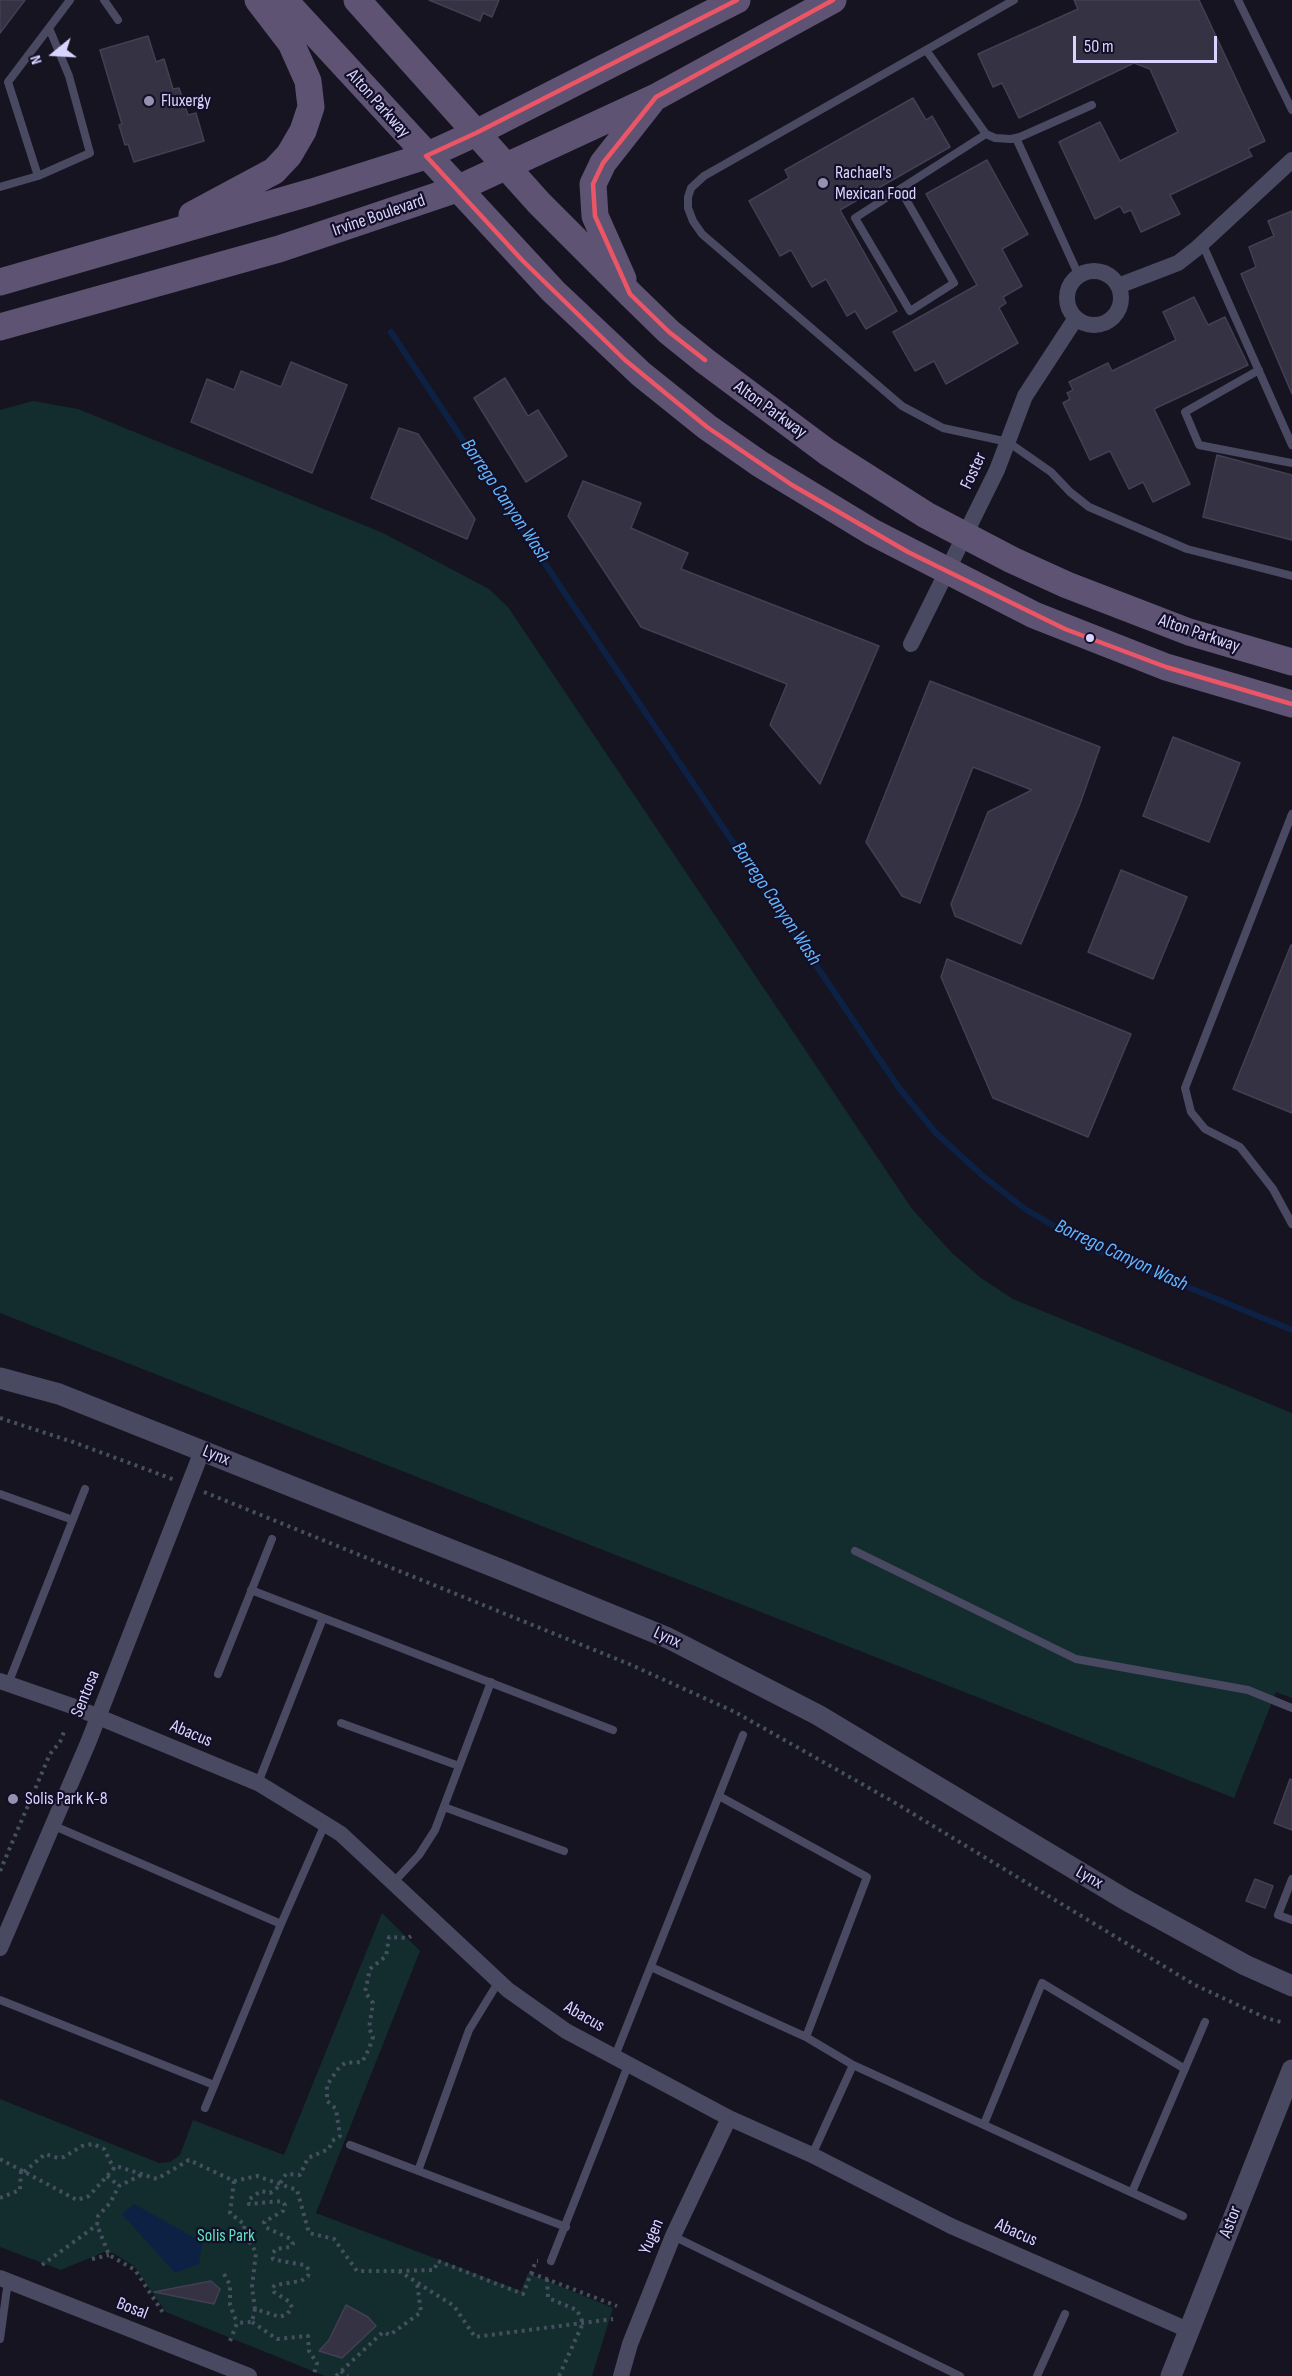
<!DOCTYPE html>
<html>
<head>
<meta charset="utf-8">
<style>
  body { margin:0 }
  #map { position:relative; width:1292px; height:2376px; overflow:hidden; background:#161421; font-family:"Sofia Sans Condensed",sans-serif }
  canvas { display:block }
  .north { position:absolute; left:24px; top:24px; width:60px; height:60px; -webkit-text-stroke:4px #130f26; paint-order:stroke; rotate:252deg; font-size:16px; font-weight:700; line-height:24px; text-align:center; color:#d9d4ff }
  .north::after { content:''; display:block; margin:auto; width:21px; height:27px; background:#d9d4ff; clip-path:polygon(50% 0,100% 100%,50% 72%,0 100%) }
  .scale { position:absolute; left:1073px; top:36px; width:144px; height:27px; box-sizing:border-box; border:3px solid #d9d4ff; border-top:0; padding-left:8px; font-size:18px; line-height:21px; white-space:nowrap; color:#d9d4ff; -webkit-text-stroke:4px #130f26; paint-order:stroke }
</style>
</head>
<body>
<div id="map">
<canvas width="1292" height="2376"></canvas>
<div class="north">N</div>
<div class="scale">50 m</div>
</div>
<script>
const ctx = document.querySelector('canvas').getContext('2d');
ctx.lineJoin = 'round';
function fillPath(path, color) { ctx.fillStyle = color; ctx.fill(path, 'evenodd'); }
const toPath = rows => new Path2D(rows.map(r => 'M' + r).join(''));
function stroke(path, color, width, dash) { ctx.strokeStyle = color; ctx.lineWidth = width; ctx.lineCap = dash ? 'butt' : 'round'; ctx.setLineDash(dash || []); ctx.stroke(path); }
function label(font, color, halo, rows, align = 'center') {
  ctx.font = font + ' "Sofia Sans Condensed",sans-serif'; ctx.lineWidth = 4.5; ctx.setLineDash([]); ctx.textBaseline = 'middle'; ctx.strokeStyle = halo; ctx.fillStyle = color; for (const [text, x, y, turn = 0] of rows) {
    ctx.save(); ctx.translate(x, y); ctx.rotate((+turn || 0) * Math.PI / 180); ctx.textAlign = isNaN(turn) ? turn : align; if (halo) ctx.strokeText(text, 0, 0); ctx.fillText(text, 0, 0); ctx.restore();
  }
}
fillPath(toPath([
  [33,401,78,409,383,533,489,589,508,607,912,1209,952,1253,981,1278,1013,1299,1292,1413,1292,1698,1276,1692,1234,1798,0,1313,0,410],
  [382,1913,420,1951,316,2213,521,2291,528,2273,613,2308,592,2376,325,2376,166,2312,134,2266,113,2253,104,2252,61,2270,0,2247,0,2099,159,2163,170,2162,180,2155,193,2120,284,2155]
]), '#132c2d');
fillPath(toPath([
  [134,2204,202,2242,199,2264,175,2273,122,2214]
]), '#0d2144');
stroke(toPath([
  [391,332,562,589,899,1088,936,1133,983,1176,1025,1209,1088,1246,1292,1330]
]), '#0d2144', 6);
const building = toPath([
  [0,0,25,0,0,33,0,0],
  [429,0,499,0,492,17,483,13,480,21,429,0],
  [1074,0,1199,0,1265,141,1248,149,1252,156,1170,195,1180,214,1141,232,1131,210,1124,213,1120,206,1095,219,1059,142,1100,122,1120,161,1178,132,1150,69,1134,63,1019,118,1002,83,993,87,978,54,1078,9,1074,0],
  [148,36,156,62,164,59,173,89,179,88,188,115,196,113,204,141,134,162,128,144,125,145,119,125,122,124,100,50,148,36],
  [913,98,926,120,932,116,950,147,840,210,897,311,866,329,855,311,847,316,826,279,812,287,791,250,780,256,749,201,789,178,785,170,913,98],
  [987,160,1028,234,1002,249,1022,286,1003,297,1006,303,999,308,1018,343,946,384,934,361,915,371,893,332,977,285,926,194,987,160],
  [1292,211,1292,394,1241,274,1256,267,1249,247,1274,236,1268,221,1292,211],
  [1194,297,1208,325,1225,317,1248,365,1154,409,1190,484,1153,502,1143,482,1129,489,1110,451,1090,460,1063,403,1070,399,1067,393,1073,390,1069,382,1108,363,1112,371,1176,340,1163,312,1194,297],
  [291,362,347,385,312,473,191,422,207,379,234,390,241,371,281,387,291,362],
  [505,378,528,416,538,410,567,456,526,482,474,398,505,378],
  [399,428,418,434,475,519,467,539,371,498,399,428],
  [1217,455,1292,475,1292,540,1203,517,1217,455],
  [583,481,641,503,631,528,688,553,681,569,879,646,820,784,770,725,787,684,641,627,568,516,583,481],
  [930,681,1100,747,1080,804,1021,944,955,916,951,904,988,812,1032,790,973,767,920,903,902,896,866,842,930,681],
  [1173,737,1240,763,1209,842,1143,816,1173,737],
  [1121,870,1187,897,1153,979,1088,952,1121,870],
  [1291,945,1292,945,1292,1113,1233,1089,1291,945],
  [947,959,1131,1034,1088,1137,993,1098,941,977,947,959],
  [1290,1779,1292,1780,1292,1830,1274,1823,1290,1779],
  [1255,1879,1273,1886,1265,1908,1246,1901,1255,1879],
  [211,2281,220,2289,214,2304,154,2292,211,2281],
  [346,2305,368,2317,376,2326,342,2358,319,2351,329,2340,346,2305]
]);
fillPath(building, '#343243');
stroke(building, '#433f54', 1.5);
stroke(toPath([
  [0,1418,73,1442,175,1480],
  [204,1492,629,1664,735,1712,892,1801,1195,1985,1266,2018,1281,2022],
  [0,1871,50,1754,60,1742,64,1732],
  [0,2159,77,2200,89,2196,116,2166,157,2179,189,2160,234,2181,257,2176,297,2190,309,2233,334,2239,357,2271,399,2271,454,2306,475,2337,613,2319],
  [24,2172,45,2154,58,2158,64,2157,82,2146,93,2144,104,2149,114,2169],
  [141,2175,119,2186,110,2203,98,2216,97,2225,109,2255,135,2270,164,2314],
  [107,2176,119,2186],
  [234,2181,230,2213,245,2225,241,2240,251,2243,256,2253,252,2287,255,2309],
  [0,2198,20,2190,21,2170],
  [92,2259,109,2255],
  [42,2265,97,2225],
  [399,2271,434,2270,438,2261,523,2294,536,2261,538,2261],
  [531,2273,617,2306],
  [224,2274,230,2285,230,2305,237,2323],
  [547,2279,548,2298,577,2310,583,2323,559,2376],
  [252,2322,277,2339,308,2336,309,2351,317,2363,314,2374],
  [230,2341,237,2323,252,2322,255,2309,280,2317,287,2314,292,2308,290,2302,274,2292,272,2288,275,2285,301,2281,308,2276,309,2270,305,2265,281,2261,273,2259,272,2254,276,2249,290,2247,293,2244,291,2239,265,2227,264,2222,283,2211,285,2205,282,2201,249,2204,248,2200,261,2191,270,2193,276,2189,286,2174,300,2175,308,2158,329,2149,332,2141,340,2136,336,2109,327,2101,327,2085,338,2069,345,2063,362,2062,369,2049,373,2037,369,2028,373,2003,365,1992,370,1969,386,1956,389,1937,408,1938,411,1936],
  [341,2371,348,2376],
  [336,2376,383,2332,390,2335,421,2312,417,2283]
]), '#44505f', 4, [3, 4.5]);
stroke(toPath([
  [104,0,118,20],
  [1014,0,704,176,691,188,688,197,688,208,693,221,702,234,902,406,943,428,1008,442,1051,472,1070,492,1089,507,1187,549,1292,576],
  [1238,0,1292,110],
  [926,50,986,134,995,138,1011,139,1020,137,1092,105],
  [1016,138,1079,276],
  [38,176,8,82,70,0],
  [0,187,38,176,90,153,69,76,49,28],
  [900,189,954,283,910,311,855,218,900,189,986,134],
  [1202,243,1292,445],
  [1259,370,1185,412,1199,445,1292,463],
  [1292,814,1185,1088,1191,1112,1205,1129,1240,1147,1273,1189,1292,1224],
  [0,1494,73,1520],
  [855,1551,1076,1659,1248,1690,1292,1708],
  [251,1590,613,1730],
  [218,1674,272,1539],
  [8,1684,85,1489],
  [341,1723,459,1766],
  [258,1783,323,1618],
  [719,1796,867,1877,806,2037],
  [444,1807,564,1851],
  [52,1825,281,1924],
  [1292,1879,1278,1915,1292,1920],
  [393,1883,419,1855,435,1830,491,1682],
  [651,1967,806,2037,853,2065,1183,2216],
  [0,2000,214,2085],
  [615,2056,743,1735],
  [205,2108,281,1924,325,1824],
  [984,2124,1042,1983,1185,2069],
  [350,2145,566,2227],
  [812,2155,853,2065],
  [418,2171,469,2030,499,1981],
  [1132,2192,1205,2022],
  [673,2236,960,2376],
  [551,2261,629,2063],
  [0,2339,8,2281],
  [1037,2376,1065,2314]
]), '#4a4962', 8);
stroke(toPath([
  '1067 298a27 27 0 1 1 54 0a27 27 0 1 1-54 0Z',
  [1118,286,1178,263,1196,249,1292,160],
  [911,644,997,470,1025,396,1076,318],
  [0,1681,72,1706,258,1783,325,1824,341,1834,508,1990,566,2031,729,2118,812,2155,951,2226,1188,2330],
  [0,1948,88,1743,202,1451],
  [0,2278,249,2376],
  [621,2376,630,2344,673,2236,729,2118]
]), '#4a4962', 16);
stroke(toPath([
  [0,1378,59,1394,502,1570,668,1638,818,1715,1126,1900,1245,1965,1292,1986],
  [1171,2376,1292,2070]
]), '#4a4962', 21);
stroke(toPath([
  [284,0,553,291,641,374,707,427,760,464,872,532,1034,615,1166,667,1292,704],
  [357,0,539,203,630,294,669,332,705,361,827,452,926,515,1012,560,1067,585,1189,632,1292,662],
  [192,215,274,171,289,155,303,131,311,107,308,81,291,43,258,0],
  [623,279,595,216,593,184,603,163,651,102],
  [0,282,312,192,426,156,476,133,737,0],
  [0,327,279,249,457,189,656,97,833,0]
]), '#5e5373', 27);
stroke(toPath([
  [737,0,476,133,426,156,522,260,625,360,707,427,792,485,908,552,1065,629,1166,667,1292,704],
  [705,360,669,332,630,294,595,216,593,184,603,163,656,97,833,0]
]), '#ec5566', 4.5);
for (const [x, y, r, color] of [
  [149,101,6,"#9591b1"],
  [823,183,6,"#9591b1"],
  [1090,638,5,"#d9d4ff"],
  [13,1799,6,"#9591b1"]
]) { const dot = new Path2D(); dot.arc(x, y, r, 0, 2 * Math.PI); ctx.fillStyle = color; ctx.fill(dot); stroke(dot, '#130f26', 2); }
label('18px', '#d9d4ff', '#130f26', [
  ["Fluxergy",161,101],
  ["Rachael's",835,173],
  ["Mexican Food",835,194],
  ["Solis Park K-8",25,1799]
], 'left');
label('18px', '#d9d4ff', '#130f26', [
  ["Alton Parkway",378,104,48],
  ["Irvine Boulevard",379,216,-19],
  ["Alton Parkway",770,410,36],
  ["Foster",974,471,-65],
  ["Alton Parkway",1199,634,19],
  ["Lynx",216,1456,22],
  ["Lynx",667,1638,25],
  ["Sentosa",86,1694,-68],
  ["Abacus",191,1734,23],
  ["Lynx",1089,1878,30],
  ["Abacus",584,2017,30],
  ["Astor",1231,2222,-69],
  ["Abacus",1016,2233,24],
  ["Yugen",652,2237,-67],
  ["Bosal",132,2309,21]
]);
label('18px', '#5fe0c0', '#130f26', [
  ["Solis Park",226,2236]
]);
label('italic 20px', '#62b6ff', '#130f26', [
  ["Borrego Canyon Wash",505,501,56],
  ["Borrego Canyon Wash",776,904,56],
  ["Borrego Canyon Wash",1121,1256,25]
]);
</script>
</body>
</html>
